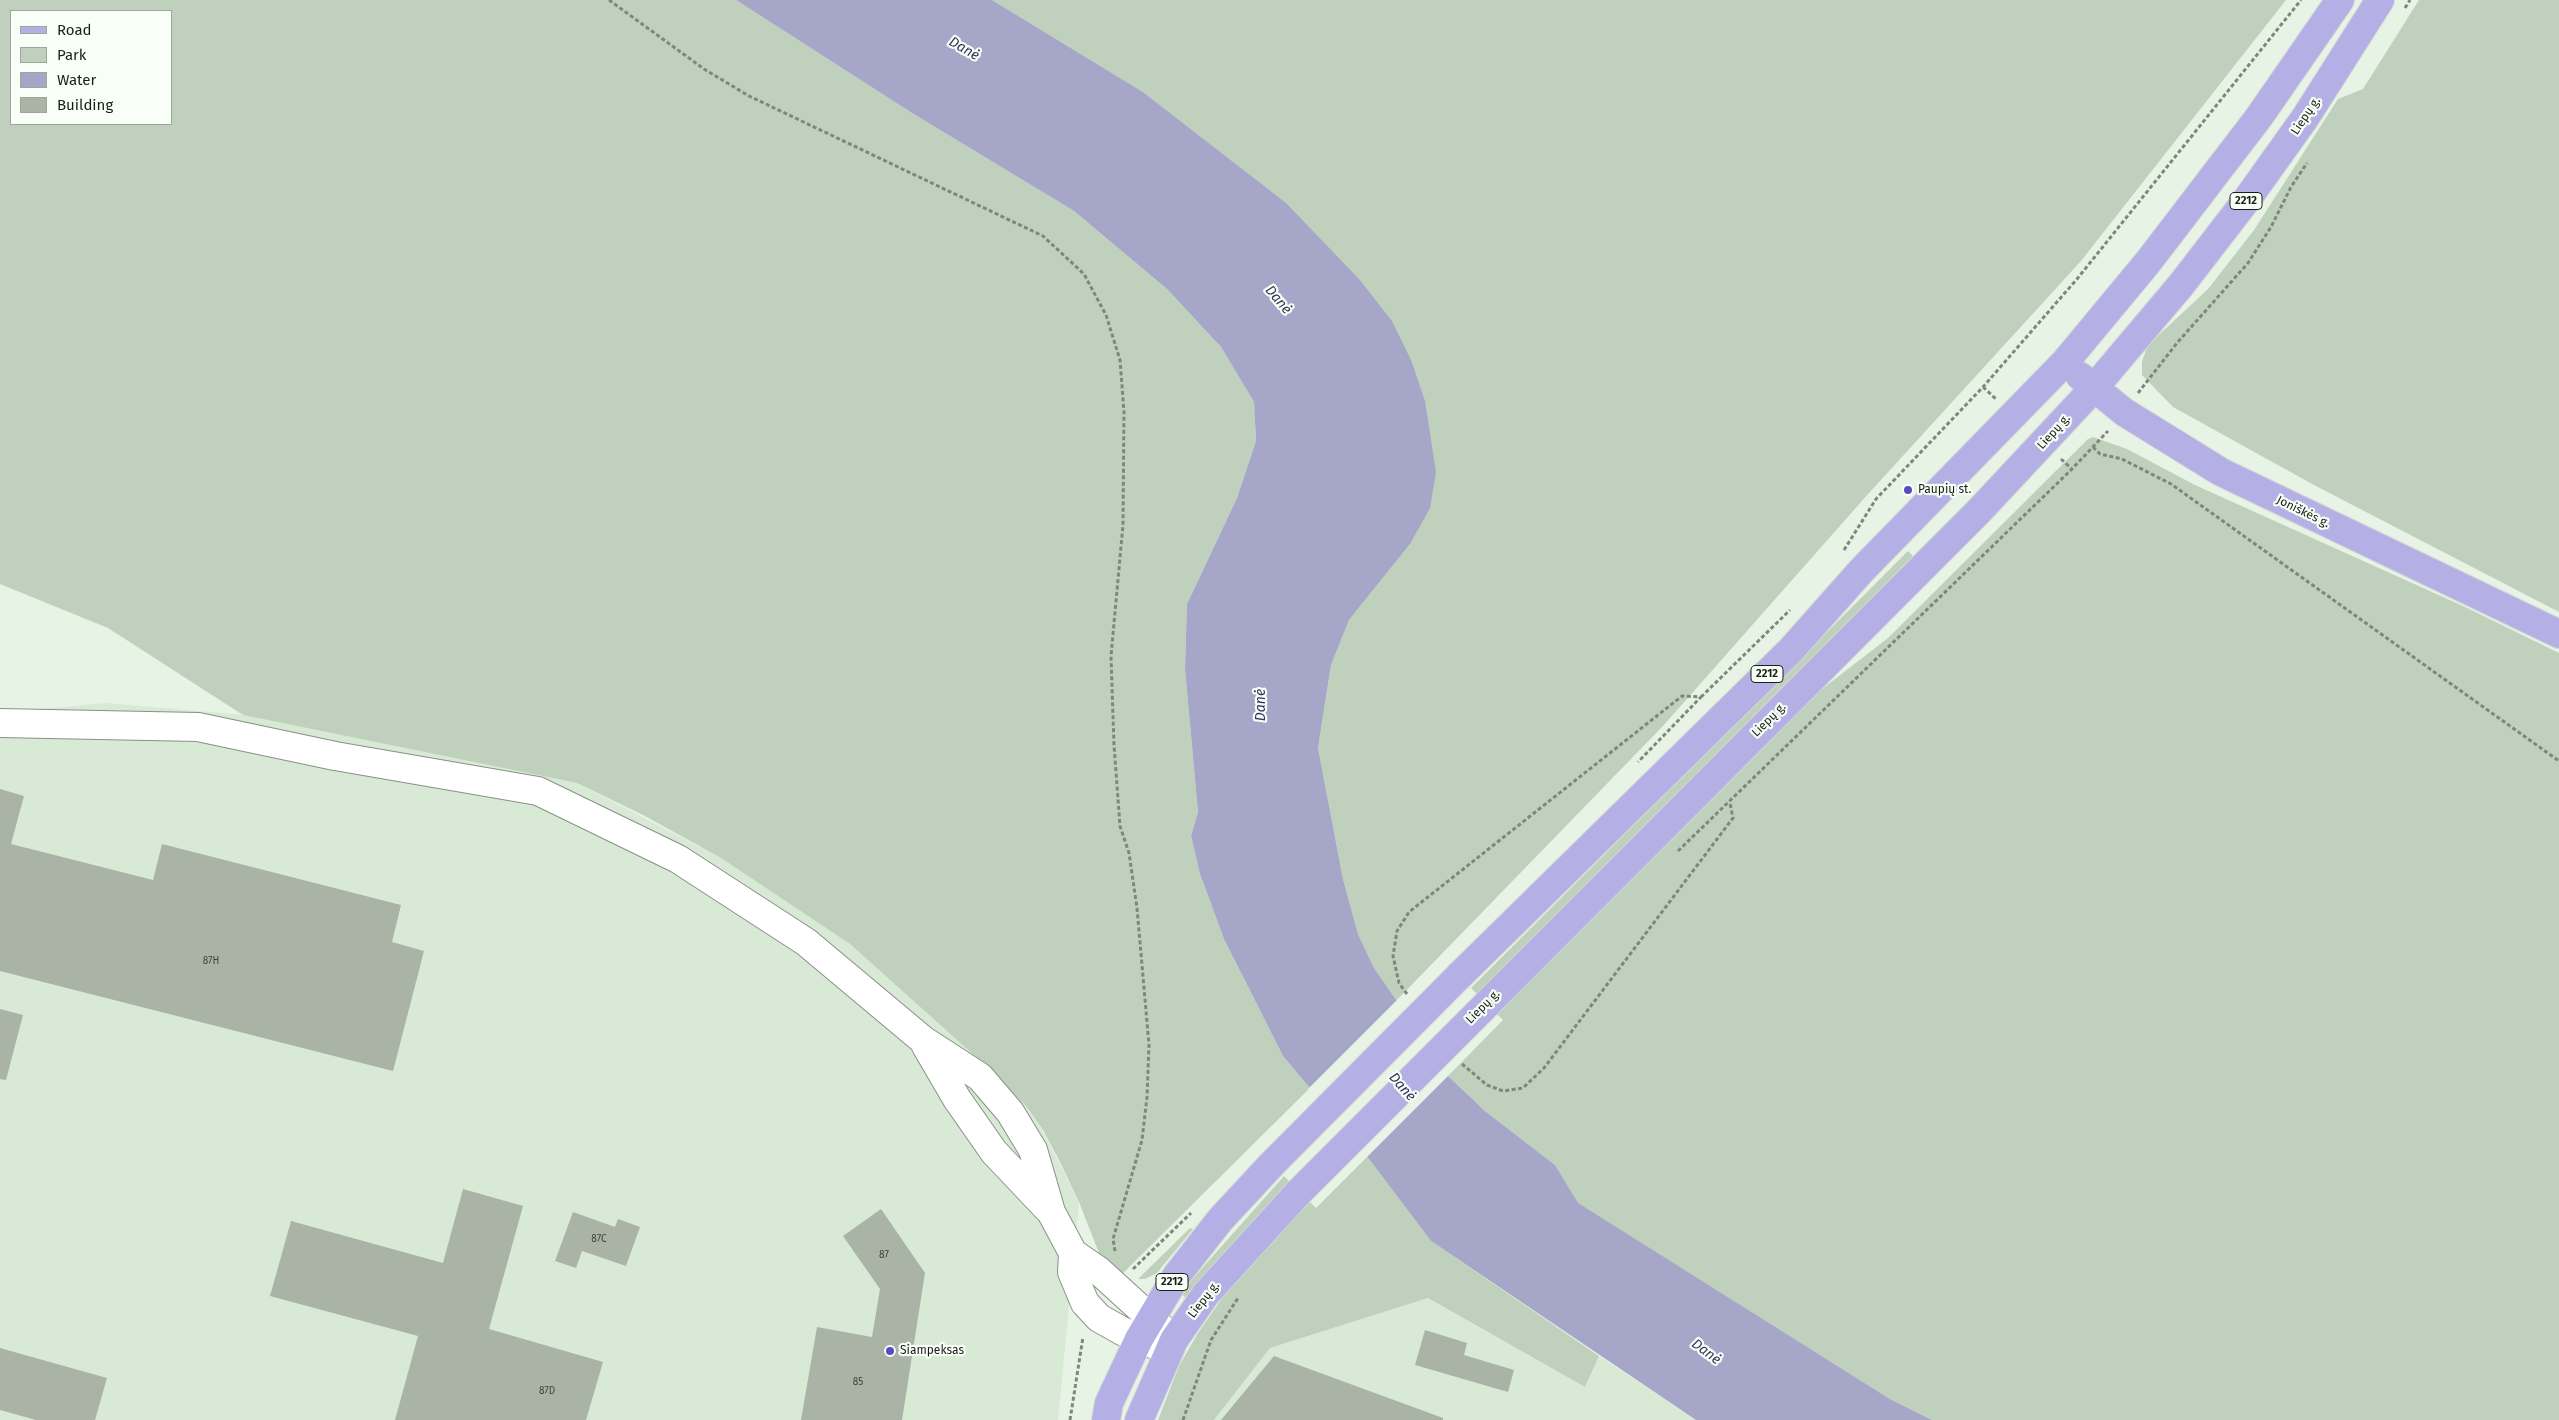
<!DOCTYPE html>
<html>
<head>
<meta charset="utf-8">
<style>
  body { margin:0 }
  #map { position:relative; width:2559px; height:1420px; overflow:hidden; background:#e7f3e5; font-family:"Fira Sans",sans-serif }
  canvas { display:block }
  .legend { position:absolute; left:10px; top:10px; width:162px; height:115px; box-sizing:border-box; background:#f8fff6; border:1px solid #9fa59e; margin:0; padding:6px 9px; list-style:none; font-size:15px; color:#1a1e19 }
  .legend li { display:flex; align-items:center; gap:10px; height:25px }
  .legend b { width:25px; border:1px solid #9fa59e }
</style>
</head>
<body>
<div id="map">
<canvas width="2559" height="1420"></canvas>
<ul class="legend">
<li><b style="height:6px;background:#b4b0e5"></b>Road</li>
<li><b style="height:14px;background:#bfd1bc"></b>Park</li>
<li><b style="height:14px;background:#a6a6c8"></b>Water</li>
<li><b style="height:14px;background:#a9b4a7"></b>Building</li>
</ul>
</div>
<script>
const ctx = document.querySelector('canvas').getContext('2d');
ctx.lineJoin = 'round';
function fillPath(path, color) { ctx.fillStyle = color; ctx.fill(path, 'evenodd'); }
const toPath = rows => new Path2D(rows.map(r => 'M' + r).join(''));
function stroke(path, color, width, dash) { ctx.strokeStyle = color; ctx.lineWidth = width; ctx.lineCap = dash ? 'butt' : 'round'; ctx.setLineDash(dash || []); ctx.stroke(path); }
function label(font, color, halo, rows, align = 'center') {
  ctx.font = font + ' "Fira Sans",sans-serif'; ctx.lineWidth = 4.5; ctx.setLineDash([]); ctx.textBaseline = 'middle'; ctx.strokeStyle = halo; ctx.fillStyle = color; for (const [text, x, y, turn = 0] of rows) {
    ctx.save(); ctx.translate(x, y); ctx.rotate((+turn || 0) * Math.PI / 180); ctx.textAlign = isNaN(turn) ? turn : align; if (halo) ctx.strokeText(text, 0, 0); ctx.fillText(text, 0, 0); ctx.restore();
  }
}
fillPath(toPath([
  [106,703,243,715,577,783,721,858,850,944,976,1057,1026,1106,1042,1130,1079,1202,1058,1420,0,1420,0,713],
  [1428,1298,1585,1387,1599,1356,1696,1420,1214,1420,1270,1348]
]), '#d8e9d5');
fillPath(toPath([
  [0,0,736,0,912,113,1074,211,1167,289,1221,347,1254,402,1256,441,1237,498,1187,604,1185,669,1198,812,1191,836,1200,874,1224,939,1283,1056,1310,1088,1118,1278,1106,1266,1099,1253,1079,1202,1060,1162,1043,1130,1026,1106,976,1057,850,944,721,858,643,815,577,783,243,715,108,628,0,584],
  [11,11,171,11,171,124,11,124],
  [992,0,2286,0,2081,261,1869,493,1663,726,1395,1002,1374,968,1358,934,1343,879,1318,748,1331,665,1349,620,1410,544,1285,202,1143,92],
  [2419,0,2559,0,2559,612,2314,485,2173,407,2142,375,2142,361,2148,345,2208,289,2254,230,2338,99,2363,89],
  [2093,437,2127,449,2195,485,2463,606,2559,653,2559,1420,1932,1420,1890,1399,1577,1203,1555,1165,1485,1111,1448,1076,1503,1020,1497,1014,1647,864,1795,710,1888,638,2088,439],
  [1908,551,1913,556,1479,996,1471,988],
  [1368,1156,1431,1241,1599,1356,1585,1387,1428,1298,1270,1348,1214,1420,1158,1420,1179,1366,1198,1333,1227,1291,1308,1200,1316,1208],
  [1284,1176,1290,1182,1186,1298,1180,1293],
  [1190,1228,1193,1229,1157,1273,1145,1279,1138,1279]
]), '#bfd1bc');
fillPath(toPath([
  [736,0,992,0,1143,92,1285,202,1359,279,1392,321,1411,360,1425,401,1436,472,1430,508,1410,544,1349,620,1331,665,1318,748,1343,879,1358,934,1374,968,1448,1076,1485,1111,1555,1165,1578,1203,1890,1399,1932,1420,1696,1420,1431,1241,1367,1156,1283,1056,1224,939,1200,874,1191,836,1198,812,1185,669,1187,604,1237,498,1256,441,1254,402,1221,347,1167,289,1074,211,912,113]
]), '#a6a6c8');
fillPath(toPath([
  [1397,1000,1449,1075,1366,1158,1308,1089]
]), '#e7f3e5');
fillPath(toPath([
  [0,789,24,796,11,844,153,880,162,844,401,905,392,942,424,951,393,1071,0,971],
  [0,1009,23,1015,6,1080,0,1079],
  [463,1189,523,1206,489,1329,603,1362,586,1420,395,1420,418,1336,270,1296,291,1221,443,1263],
  [881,1209,925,1273,902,1420,801,1420,817,1327,872,1337,880,1289,843,1236],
  [573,1212,615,1227,618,1219,640,1227,626,1266,582,1251,576,1268,555,1261],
  [1425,1330,1467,1343,1464,1355,1514,1370,1508,1392,1415,1365],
  [0,1348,107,1378,95,1420,36,1420,0,1410],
  [1274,1356,1443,1418,1443,1420,1221,1420]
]), '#a9b4a7');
const minor = toPath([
  [0,723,198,727,335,756,538,791,678,859,806,942,923,1040,980,1077,1010,1112,1033,1150,1051,1212,1073,1253,1072,1272,1085,1303,1099,1318,1122,1331,1169,1351],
  [926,1046,957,1099,994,1152,1048,1209],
  [1073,1253,1099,1271,1168,1334]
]);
const major = toPath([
  [2080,376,2124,412,2221,472,2559,634],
  [1459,976,1791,650,1861,571,2065,362,2148,262,2259,117,2340,0],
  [1487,1004,1980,510,2094,388,2181,285,2245,202,2305,118,2380,0],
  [1106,1420,1109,1403,1139,1339,1177,1275,1220,1220,1272,1164],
  [1139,1420,1174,1340,1206,1294,1299,1192]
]);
stroke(minor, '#889286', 30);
stroke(major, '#d6d6d6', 30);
stroke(toPath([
  [609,0,704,69,749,96,1043,236,1084,274,1106,315,1120,360,1124,412,1123,525,1111,656,1114,745,1120,826,1129,853,1137,908,1149,1045,1147,1097,1142,1140,1113,1239,1115,1251],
  [2405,8,2410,0],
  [1983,387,1996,399],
  [2138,393,2177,343,2248,263,2271,227,2291,187,2307,163],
  [2093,447,2100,454,2122,459,2171,484,2559,761],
  [2061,459,2072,469],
  [1844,550,1876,499,1983,387,2077,279,2301,0],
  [1701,697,1790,610],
  [1678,851,2072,469,2108,431],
  [1407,994,1399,983,1393,956,1397,931,1409,912,1682,696,1701,697,1638,762],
  [1462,1064,1487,1085,1503,1091,1523,1088,1544,1068,1733,818,1730,803],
  [1133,1269,1191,1213],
  [1070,1420,1083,1337],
  [1183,1420,1211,1340,1238,1298]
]), '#7f877d', 3, [4, 2.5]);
stroke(minor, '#fff', 28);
stroke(major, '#b4b0e5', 28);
const majorBridge = toPath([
  [1272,1164,1459,976],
  [1299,1192,1487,1004]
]);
stroke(majorBridge, '#d6d6d6', 30, []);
stroke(majorBridge, '#b4b0e5', 28);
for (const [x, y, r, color] of [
  [1908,490,5,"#5d49c2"],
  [890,1351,5,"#5d49c2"]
]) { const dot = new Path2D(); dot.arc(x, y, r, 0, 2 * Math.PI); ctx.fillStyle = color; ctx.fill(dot); stroke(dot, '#f8fff6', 2); }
label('10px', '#3e443c', null, [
  ["87H",211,961],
  ["87C",599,1239],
  ["87",884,1255],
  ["85",858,1382],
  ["87D",547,1391]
]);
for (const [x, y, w] of [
  [2246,201,32],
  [1767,674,32],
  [1172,1282,32]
]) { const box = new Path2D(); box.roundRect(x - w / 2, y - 8.5, w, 17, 4); ctx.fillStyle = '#f8fff6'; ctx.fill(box); stroke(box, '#1a1e19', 1); }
label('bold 11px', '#1a1e19', null, [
  ["2212",2246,201],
  ["2212",1767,674],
  ["2212",1172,1282]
]);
label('12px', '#1a1e19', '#f8fff6', [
  ["Liepų g.",2306,116,-56],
  ["Liepų g.",2054,432,-48],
  ["Joniškės g.",2303,512,26],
  ["Liepų g.",1769,720,-45],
  ["Liepų g.",1483,1007,-45],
  ["Liepų g.",1204,1300,-52]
]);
label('12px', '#1a1e19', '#f8fff6', [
  ["Paupių st.",1918,490],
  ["Siampeksas",900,1351]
], 'left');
label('italic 14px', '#34305d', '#f8fff6', [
  ["Danė",964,49,30],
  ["Danė",1278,300,50],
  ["Danė",1261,705,-90],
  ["Danė",1402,1087,49],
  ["Danė",1706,1352,37]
]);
</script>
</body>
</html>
